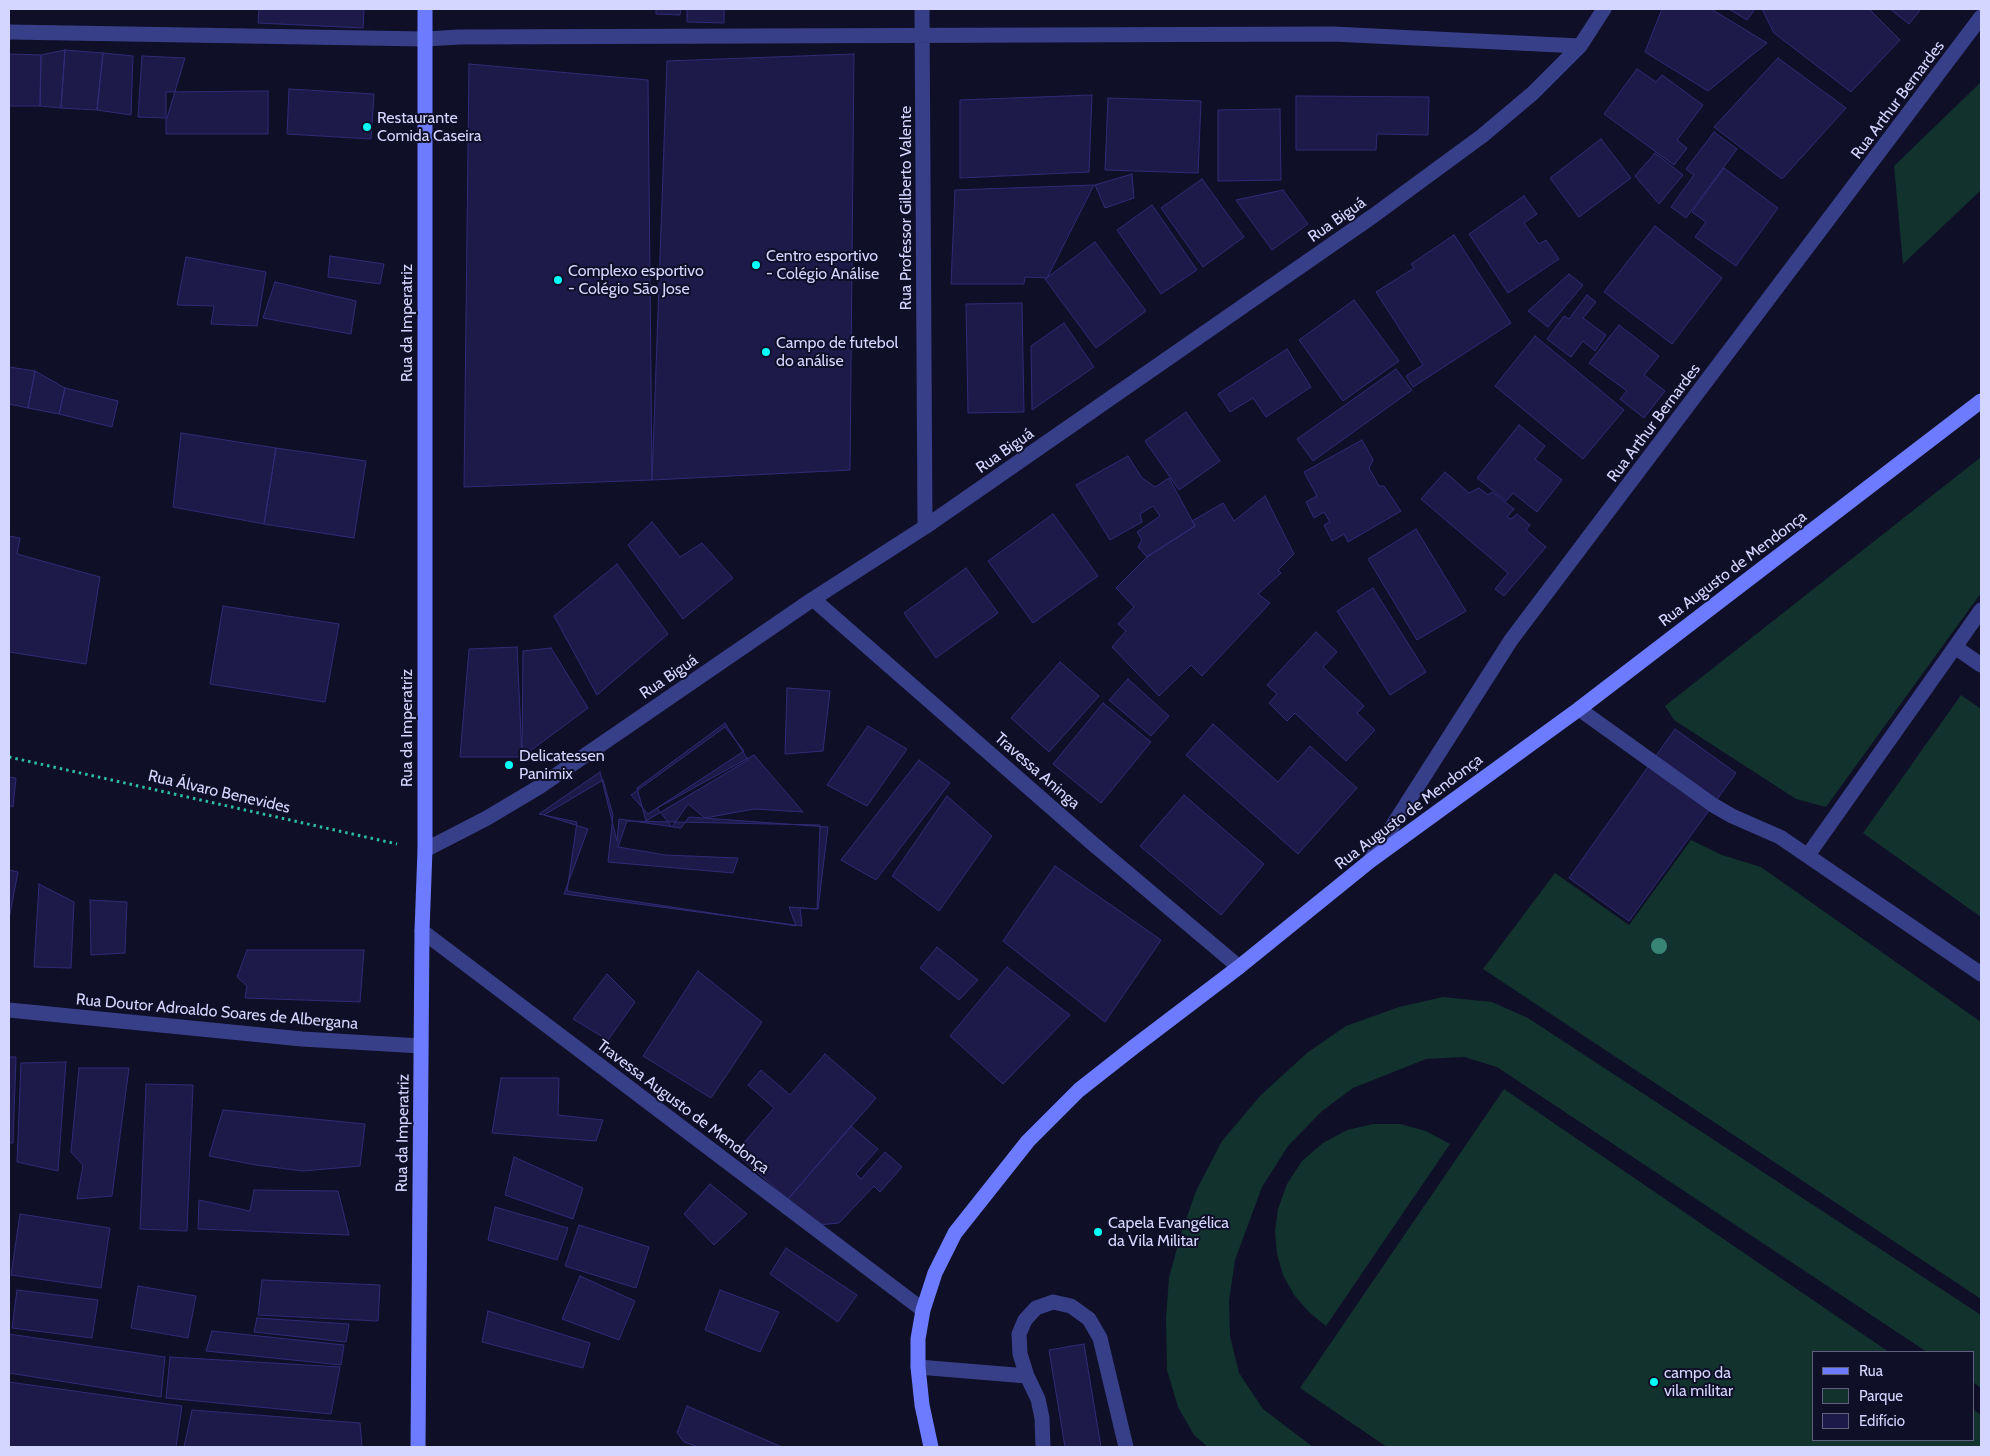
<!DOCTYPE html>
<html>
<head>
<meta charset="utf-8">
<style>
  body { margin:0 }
  #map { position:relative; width:1990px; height:1456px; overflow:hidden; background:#100f28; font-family:Cabin,sans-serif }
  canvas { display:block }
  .frame { position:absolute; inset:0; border:10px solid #d5d6ff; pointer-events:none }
  .legend { position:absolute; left:1812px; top:1351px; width:162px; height:90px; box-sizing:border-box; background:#100f28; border:1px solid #5f5f7e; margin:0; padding:6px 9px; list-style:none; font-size:15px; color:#d5d6ff }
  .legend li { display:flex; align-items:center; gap:10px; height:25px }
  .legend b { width:25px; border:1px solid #5f5f7e }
</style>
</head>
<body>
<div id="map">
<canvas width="1990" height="1456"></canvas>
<div class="frame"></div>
<ul class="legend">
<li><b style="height:6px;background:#6c7bff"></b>Rua</li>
<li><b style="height:14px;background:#11322d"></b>Parque</li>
<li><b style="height:14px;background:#1d1a4a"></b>Edifício</li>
</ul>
</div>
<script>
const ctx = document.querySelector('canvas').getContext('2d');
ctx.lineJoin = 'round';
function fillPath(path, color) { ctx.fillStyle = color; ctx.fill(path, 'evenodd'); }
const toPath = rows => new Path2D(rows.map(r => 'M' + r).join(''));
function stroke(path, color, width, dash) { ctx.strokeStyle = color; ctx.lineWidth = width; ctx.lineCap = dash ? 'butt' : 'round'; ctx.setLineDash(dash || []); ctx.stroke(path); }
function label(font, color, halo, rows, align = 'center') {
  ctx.font = font + ' Cabin,sans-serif'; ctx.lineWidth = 4; ctx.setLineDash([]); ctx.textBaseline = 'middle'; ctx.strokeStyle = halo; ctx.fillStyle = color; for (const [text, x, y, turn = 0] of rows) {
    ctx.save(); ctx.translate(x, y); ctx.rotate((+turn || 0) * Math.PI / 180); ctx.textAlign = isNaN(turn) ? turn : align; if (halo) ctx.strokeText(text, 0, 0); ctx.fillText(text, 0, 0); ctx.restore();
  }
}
fillPath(toPath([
  [1981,82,1981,190,1903,264,1894,166],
  [1981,457,1981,593,1826,807,1796,799,1674,720,1665,706],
  [1961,695,1981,709,1981,917,1863,833],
  [1691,840,1722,855,1761,867,1981,1022,1981,1299,1483,969,1555,873,1629,925],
  [1443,997,1492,1002,1528,1018,1981,1315,1981,1388,1974,1383,1974,1352,1927,1352,1497,1067,1464,1057,1426,1059,1353,1088,1322,1111,1288,1146,1262,1187,1235,1260,1229,1301,1230,1336,1239,1373,1263,1409,1313,1447,1208,1447,1194,1435,1178,1407,1167,1370,1166,1318,1169,1278,1180,1237,1196,1191,1222,1141,1260,1096,1307,1053,1346,1026,1399,1007],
  [1504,1089,1889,1352,1814,1352,1814,1440,1974,1440,1974,1410,1981,1415,1981,1447,1387,1447,1300,1388],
  [1373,1124,1400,1124,1426,1131,1450,1144,1326,1326,1309,1312,1294,1295,1283,1275,1277,1254,1275,1231,1278,1209,1287,1184,1302,1161,1323,1143,1347,1130]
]), '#11322d');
const building = toPath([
  [259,9,364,9,363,28,258,23,259,9],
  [656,9,681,9,680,15,656,14,656,9],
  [687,9,724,9,724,23,687,22,687,9],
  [1662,9,1711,9,1767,43,1708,91,1645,52,1662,9],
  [1729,9,1755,9,1747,20,1729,9],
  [1762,9,1869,9,1900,40,1851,92,1774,33,1762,9],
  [1890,9,1921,9,1909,24,1890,9],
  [65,50,103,53,97,110,61,108,65,50],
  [65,50,61,108,40,106,41,55,65,50],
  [103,53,133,56,131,115,97,110,103,53],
  [9,54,41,55,40,106,9,106,9,54],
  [854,54,850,470,652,480,667,61,854,54],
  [142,56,185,58,167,118,138,117,142,56],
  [1778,58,1846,108,1782,179,1714,127,1778,58],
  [469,64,648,80,652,480,464,487,469,64],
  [1637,69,1656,82,1662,75,1703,105,1677,140,1687,148,1674,165,1604,114,1637,69],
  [289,89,374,94,371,139,287,134,289,89],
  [268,91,268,134,166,134,166,92,268,91],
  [1092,95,1089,172,960,178,960,100,1092,95],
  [1296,96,1429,97,1428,135,1377,134,1376,150,1296,150,1296,96],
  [1108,98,1201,101,1198,173,1105,170,1108,98],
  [1280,109,1281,180,1218,181,1218,110,1280,109],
  [1714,132,1737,149,1686,218,1671,207,1694,175,1686,169,1714,132],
  [1601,139,1631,178,1579,217,1550,178,1601,139],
  [1655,153,1683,175,1659,204,1635,176,1655,153],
  [1724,168,1778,208,1736,266,1695,237,1706,222,1692,212,1724,168],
  [1132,174,1134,198,1105,208,1095,185,1132,174],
  [1202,179,1244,237,1203,267,1161,208,1202,179],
  [1094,185,1047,278,1025,277,1024,284,951,284,955,190,1094,185],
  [1283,190,1308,224,1272,250,1236,200,1283,190],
  [1524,196,1537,214,1524,223,1539,244,1546,240,1559,259,1508,293,1469,234,1524,196],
  [1152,205,1197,270,1161,294,1117,230,1152,205],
  [1655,226,1722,278,1672,344,1604,292,1655,226],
  [1454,235,1511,323,1413,387,1406,376,1423,365,1376,292,1414,268,1411,264,1454,235],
  [1095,242,1146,311,1096,348,1045,279,1095,242],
  [330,256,384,264,380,284,328,277,330,256],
  [186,257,266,272,257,326,211,324,214,306,177,305,186,257],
  [1569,274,1583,285,1548,327,1528,311,1569,274],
  [275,282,356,301,351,334,263,318,275,282],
  [1587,295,1596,302,1583,318,1606,335,1595,351,1583,341,1571,357,1547,339,1564,316,1569,319,1587,295],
  [1354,300,1399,361,1343,401,1299,340,1354,300],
  [1022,303,1024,412,968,413,966,304,1022,303],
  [1064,323,1094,367,1032,410,1031,346,1064,323],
  [1619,325,1659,356,1644,375,1665,391,1644,418,1620,399,1627,391,1589,363,1619,325],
  [1535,336,1624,410,1583,459,1495,386,1535,336],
  [1287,349,1311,387,1266,417,1253,398,1230,412,1218,394,1287,349],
  [9,367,35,371,28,408,9,404,9,367],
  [1396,369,1412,390,1313,461,1297,439,1396,369],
  [35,371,65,388,59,414,28,408,35,371],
  [65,388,118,401,112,427,59,414,65,388],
  [1186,412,1220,461,1179,490,1145,441,1186,412],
  [1519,425,1545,446,1535,459,1562,480,1537,512,1513,493,1506,501,1477,478,1519,425],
  [181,433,276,448,264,524,173,507,181,433],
  [1362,440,1373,460,1369,468,1379,486,1384,486,1401,511,1348,542,1344,534,1332,541,1324,525,1330,522,1324,512,1314,518,1306,502,1317,496,1304,472,1362,440],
  [276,448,366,461,354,538,264,524,276,448],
  [1128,456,1142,478,1155,487,1169,478,1195,526,1147,557,1138,547,1142,540,1137,532,1160,516,1153,506,1140,514,1142,522,1110,540,1076,485,1128,456],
  [1445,472,1469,493,1479,488,1488,495,1492,492,1514,509,1507,517,1511,519,1517,514,1530,525,1526,530,1546,547,1504,596,1495,589,1508,573,1421,499,1445,472],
  [1265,496,1294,554,1278,570,1281,573,1258,594,1270,603,1202,676,1191,665,1159,696,1112,647,1126,631,1118,624,1134,607,1116,588,1147,557,1195,526,1192,521,1223,503,1234,521,1265,496],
  [1053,514,1098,576,1033,623,988,561,1053,514],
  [652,522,680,557,702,543,733,578,683,619,628,545,652,522],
  [1416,529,1466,611,1417,640,1368,559,1416,529],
  [9,536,20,538,17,554,100,577,86,664,9,652,9,536],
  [617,564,668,634,597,695,554,616,617,564],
  [966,568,998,613,936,658,904,613,966,568],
  [1373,588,1426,672,1390,695,1337,611,1373,588],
  [223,606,339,624,325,702,210,684,223,606],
  [1316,632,1337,652,1323,667,1364,706,1357,713,1375,730,1346,761,1295,713,1287,721,1269,703,1277,694,1267,685,1316,632],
  [517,647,522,757,460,757,469,649,517,647],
  [551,648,588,708,522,757,523,651,551,648],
  [1060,662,1099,696,1049,752,1011,718,1060,662],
  [1128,679,1169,716,1151,736,1109,700,1128,679],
  [787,688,830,691,823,751,785,754,787,688],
  [1103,703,1151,742,1101,803,1053,764,1103,703],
  [725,723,748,760,646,821,637,788,725,723],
  [1213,724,1278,782,1310,746,1357,788,1298,854,1186,755,1213,724],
  [868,726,907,749,867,806,827,785,868,726],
  [725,727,744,751,648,814,631,795,725,727],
  [1675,729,1736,773,1629,921,1569,878,1675,729],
  [754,755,803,812,754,809,705,818,688,804,672,827,657,808,754,755],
  [919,760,950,783,876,880,841,860,919,760],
  [600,772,617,841,619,819,681,828,689,817,828,827,818,909,789,907,796,926,567,891,577,822,539,814,600,772],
  [9,777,16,778,13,807,9,806,9,777],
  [603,780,613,815,608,862,733,873,738,858,665,855,618,847,627,821,820,825,817,909,800,908,802,926,564,894,588,829,544,815,603,780],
  [1184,795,1264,864,1221,915,1140,846,1184,795],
  [947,796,992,836,939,911,892,876,947,796],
  [1055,866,1161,940,1105,1022,1003,941,1055,866],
  [9,870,18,872,9,919,9,870],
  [39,884,74,902,71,968,34,967,39,884],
  [90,900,127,902,125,953,91,955,90,900],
  [937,947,978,980,959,1000,920,968,937,947],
  [247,950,364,950,360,1002,245,998,247,986,237,977,247,950],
  [1007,967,1070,1015,1003,1084,950,1036,1007,967],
  [698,971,762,1022,711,1098,643,1056,698,971],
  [607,974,635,1002,608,1040,573,1019,607,974],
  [825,1054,876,1098,788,1199,735,1153,774,1108,748,1085,761,1070,790,1095,825,1054],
  [9,1057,16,1057,13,1143,9,1143,9,1057],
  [66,1062,58,1171,17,1162,21,1063,66,1062],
  [79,1068,129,1068,112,1196,77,1199,83,1165,71,1152,79,1068],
  [501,1078,559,1078,558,1115,603,1120,596,1141,492,1133,501,1078],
  [146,1084,193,1085,187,1231,140,1229,146,1084],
  [223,1110,365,1124,360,1166,303,1171,256,1165,209,1156,223,1110],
  [851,1126,878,1149,856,1174,861,1179,885,1152,902,1167,880,1192,874,1186,839,1223,819,1225,788,1199,851,1126],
  [514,1157,583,1188,573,1219,505,1195,514,1157],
  [710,1184,747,1214,714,1245,684,1214,710,1184],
  [254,1190,338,1191,349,1235,198,1229,199,1200,250,1211,254,1190],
  [495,1207,568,1228,557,1260,488,1240,495,1207],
  [20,1214,110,1228,101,1288,11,1275,20,1214],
  [579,1225,649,1247,636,1288,565,1266,579,1225],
  [786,1248,857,1295,838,1322,770,1274,786,1248],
  [580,1276,635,1301,619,1340,562,1319,580,1276],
  [262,1280,380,1285,378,1321,258,1315,262,1280],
  [138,1286,196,1296,188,1338,131,1328,138,1286],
  [17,1290,98,1300,92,1338,12,1328,17,1290],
  [720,1290,779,1312,760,1352,705,1330,720,1290],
  [488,1311,590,1343,583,1368,482,1342,488,1311],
  [257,1318,349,1324,346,1342,254,1332,257,1318],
  [212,1331,344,1345,341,1365,206,1351,212,1331],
  [9,1334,165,1357,161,1397,9,1373,9,1334],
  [1084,1344,1101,1447,1065,1447,1049,1350,1084,1344],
  [170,1357,340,1367,331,1414,166,1398,170,1357],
  [9,1382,182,1406,176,1447,9,1447,9,1382],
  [687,1406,782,1447,699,1447,684,1442,677,1433,687,1406],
  [192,1410,360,1423,362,1447,184,1447,192,1410]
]);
fillPath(building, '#1d1a4a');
stroke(building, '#302b76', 1);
stroke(toPath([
  [9,757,397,844]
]), '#2abea2', 3, [2.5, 4]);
stroke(toPath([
  [1981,610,1955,647,1981,665],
  [1579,709,1713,805,1732,816,1780,837,1981,974],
  [1808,855,1955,647],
  [918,1367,1027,1376],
  [1043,1447,1042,1418,1038,1399,1027,1376,1020,1354,1019,1334,1025,1320,1036,1308,1053,1302,1071,1306,1089,1319,1100,1338,1126,1447]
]), '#383f89', 15);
stroke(toPath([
  [922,9,925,527],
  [9,32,425,39,459,37,1333,34,1580,46],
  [813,599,1092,843,1239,967],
  [425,850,487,818,539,787,813,599,925,527,1373,216,1482,136,1533,93,1580,46,1604,9],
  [1370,861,1511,640,1981,17],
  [422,931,923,1310],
  [9,1010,302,1039,421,1046]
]), '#383f89', 15);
stroke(toPath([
  [418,1447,422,931,425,850,425,9],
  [931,1447,922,1405,918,1367,918,1339,923,1310,935,1273,955,1233,1028,1141,1079,1090,1135,1046,1239,967,1370,861,1579,709,1981,401]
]), '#6c7bff', 15);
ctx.fillStyle = '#398573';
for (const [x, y] of [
  [1659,946]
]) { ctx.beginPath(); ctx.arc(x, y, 8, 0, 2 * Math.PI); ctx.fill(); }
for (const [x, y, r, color] of [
  [367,127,5,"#01fff8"],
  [756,265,5,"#01fff8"],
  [558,280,5,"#01fff8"],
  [766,352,5,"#01fff8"],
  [509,765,5,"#01fff8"],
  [1098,1232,5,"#01fff8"],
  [1654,1382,5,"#01fff8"]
]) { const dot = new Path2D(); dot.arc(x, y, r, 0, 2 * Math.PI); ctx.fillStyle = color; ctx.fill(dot); stroke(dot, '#100f28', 2); }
label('16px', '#d5d6ff', '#100f28', [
  ["Rua Arthur Bernardes",1898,100,-53],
  ["Rua Professor Gilberto Valente",906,208,-90],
  ["Rua Biguá",1337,220,-35],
  ["Rua da Imperatriz",407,323,-90],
  ["Rua Arthur Bernardes",1654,423,-53],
  ["Rua Biguá",1005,451,-35],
  ["Rua Augusto de Mendonça",1733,569,-37],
  ["Rua Biguá",669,677,-34],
  ["Rua da Imperatriz",407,728,-90],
  ["Travessa Aninga",1037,771,41],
  ["Rua Álvaro Benevides",219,792,13],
  ["Rua Augusto de Mendonça",1409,812,-37],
  ["Rua Doutor Adroaldo Soares de Albergana",217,1012,5],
  ["Travessa Augusto de Mendonça",683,1107,37],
  ["Rua da Imperatriz",403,1133,-89]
]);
label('16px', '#d5d6ff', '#100f28', [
  ["Restaurante",377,118],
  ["Comida Caseira",377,136],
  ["Centro esportivo",766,256],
  ["- Colégio Análise",766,274],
  ["Complexo esportivo",568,271],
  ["- Colégio São Jose",568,289],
  ["Campo de futebol",776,343],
  ["do análise",776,361],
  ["Delicatessen",519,756],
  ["Panimix",519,774],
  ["Capela Evangélica",1108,1223],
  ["da Vila Militar",1108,1241],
  ["campo da",1664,1373],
  ["vila militar",1664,1391]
], 'left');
</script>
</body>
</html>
